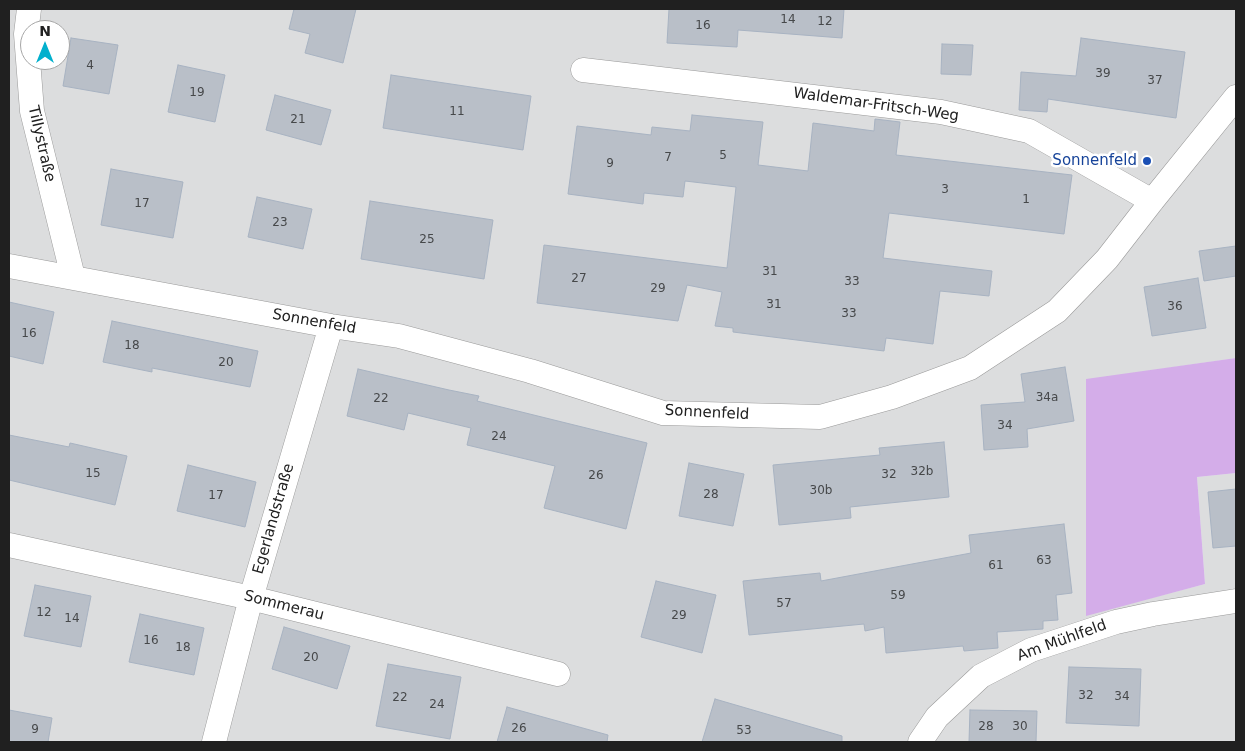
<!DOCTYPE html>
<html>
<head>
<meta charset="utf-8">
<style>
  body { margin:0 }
  #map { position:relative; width:1245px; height:751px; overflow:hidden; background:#e6e8f0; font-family:"DejaVu Sans",sans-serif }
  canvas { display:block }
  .frame { position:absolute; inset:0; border:10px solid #202020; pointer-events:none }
  .north { position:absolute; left:20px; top:20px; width:50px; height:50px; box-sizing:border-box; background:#fff; border:1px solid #a6a6a6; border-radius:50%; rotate:0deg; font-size:14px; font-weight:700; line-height:20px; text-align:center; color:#202020 }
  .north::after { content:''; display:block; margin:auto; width:18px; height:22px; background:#02b0cd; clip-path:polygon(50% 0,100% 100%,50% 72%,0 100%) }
</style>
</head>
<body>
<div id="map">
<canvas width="1245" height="751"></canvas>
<div class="frame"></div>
<div class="north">N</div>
</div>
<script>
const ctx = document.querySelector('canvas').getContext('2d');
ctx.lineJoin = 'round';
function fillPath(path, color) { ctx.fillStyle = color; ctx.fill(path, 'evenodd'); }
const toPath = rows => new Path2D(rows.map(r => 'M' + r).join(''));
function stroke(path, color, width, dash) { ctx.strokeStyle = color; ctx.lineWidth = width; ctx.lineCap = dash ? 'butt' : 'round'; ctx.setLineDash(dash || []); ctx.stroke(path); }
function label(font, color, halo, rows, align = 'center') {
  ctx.font = font + ' "DejaVu Sans",sans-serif'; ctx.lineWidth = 5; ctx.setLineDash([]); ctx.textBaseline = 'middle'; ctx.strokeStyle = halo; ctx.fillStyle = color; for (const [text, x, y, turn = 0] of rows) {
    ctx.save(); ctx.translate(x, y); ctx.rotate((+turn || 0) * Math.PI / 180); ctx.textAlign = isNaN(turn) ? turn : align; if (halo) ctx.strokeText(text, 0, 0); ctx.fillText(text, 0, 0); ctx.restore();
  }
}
fillPath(toPath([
  [9,9,1236,9,1236,358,1086,380,1086,615,1205,584,1197,477,1236,473,1236,742,9,742],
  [30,30,60,30,60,60,30,60]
]), '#dcddde');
fillPath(toPath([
  [1236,358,1236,473,1197,477,1205,584,1086,616,1086,379]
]), '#d4ade9');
const building = toPath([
  [294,9,356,9,343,63,305,53,310,34,289,29,294,9],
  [669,9,844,9,842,38,738,30,737,47,667,43,669,9],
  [71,38,118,45,109,94,63,86,71,38],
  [1081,38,1185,52,1176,118,1048,99,1047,112,1019,110,1021,72,1076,76,1081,38],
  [942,44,973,45,971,75,941,74,942,44],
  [178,65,225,75,215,122,168,112,178,65],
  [391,75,531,96,523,150,383,128,391,75],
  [275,95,331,110,321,145,266,130,275,95],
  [692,115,763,122,758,165,808,171,813,123,874,131,875,119,900,122,896,155,1072,175,1064,234,889,213,883,258,992,271,989,296,940,291,933,344,886,338,884,351,733,332,733,328,715,326,722,292,687,285,678,321,537,303,544,245,727,268,736,187,685,181,683,197,644,193,643,204,568,194,577,126,651,135,652,127,690,131,692,115],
  [111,169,183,182,173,238,101,225,111,169],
  [257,197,312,209,303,249,248,237,257,197],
  [370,201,493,220,484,279,361,259,370,201],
  [1236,246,1236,276,1204,281,1199,251,1236,246],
  [1198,278,1206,328,1152,336,1144,287,1198,278],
  [9,302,54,312,43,364,9,356,9,302],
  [112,321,258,351,250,387,152,368,152,372,103,362,112,321],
  [1065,367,1074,421,1027,429,1028,447,984,450,981,405,1025,402,1021,374,1065,367],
  [358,369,449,390,479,396,477,401,647,443,626,529,544,508,555,466,467,445,471,428,408,413,404,430,347,416,358,369],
  [9,435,69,447,70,443,127,456,115,505,9,480,9,435],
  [944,442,949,497,850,507,851,518,779,525,773,465,880,455,879,448,944,442],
  [689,463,744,474,733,526,679,516,689,463],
  [188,465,256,482,245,527,177,511,188,465],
  [1236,489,1236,546,1213,548,1208,492,1236,489],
  [1064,524,1072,593,1056,595,1058,620,1043,621,1043,629,997,632,998,648,964,651,963,646,886,653,884,627,865,631,864,624,749,635,743,581,820,573,821,581,971,553,969,535,1064,524],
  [656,581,716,595,702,653,641,637,656,581],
  [35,585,91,596,81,647,24,636,35,585],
  [140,614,204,628,194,675,129,662,140,614],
  [284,627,350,646,337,689,272,669,284,627],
  [388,664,461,677,450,739,376,726,388,664],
  [1069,667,1141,669,1139,726,1066,723,1069,667],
  [715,699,842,736,842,742,702,742,715,699],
  [507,707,608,735,607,742,497,742,507,707],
  [9,710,52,718,48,742,9,742,9,710],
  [970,710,1037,711,1036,742,969,742,970,710]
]);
fillPath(building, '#b9bfc8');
stroke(building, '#a8b3c2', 1);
const minor = toPath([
  [29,9,26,34,32,111,73,277],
  [583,70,941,112,1029,131,1152,201],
  [9,266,331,326,399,336,530,371,663,413,820,417,892,397,970,368,1057,311,1107,259,1152,201,1236,97],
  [9,545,251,598,558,674],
  [214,742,251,598,331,326],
  [920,742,937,717,981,676,1031,650,1116,622,1153,614,1236,601]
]);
stroke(minor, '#9a9a9a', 25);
stroke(minor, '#fff', 24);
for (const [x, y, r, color] of [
  [1147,161,5,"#1a4fb4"]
]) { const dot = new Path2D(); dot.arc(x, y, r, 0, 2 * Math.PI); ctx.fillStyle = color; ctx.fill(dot); stroke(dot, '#fff', 2); }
label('12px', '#46484a', null, [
  ["14",788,20],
  ["12",825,22],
  ["16",703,26],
  ["4",90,66],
  ["39",1103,74],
  ["37",1155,81],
  ["19",197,93],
  ["11",457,112],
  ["21",298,120],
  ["5",723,156],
  ["7",668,158],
  ["9",610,164],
  ["3",945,190],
  ["1",1026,200],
  ["17",142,204],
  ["23",280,223],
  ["25",427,240],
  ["31",770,272],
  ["27",579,279],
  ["33",852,282],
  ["29",658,289],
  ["31",774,305],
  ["36",1175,307],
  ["33",849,314],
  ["16",29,334],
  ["18",132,346],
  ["20",226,363],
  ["34a",1047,398],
  ["22",381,399],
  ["34",1005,426],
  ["24",499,437],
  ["32b",922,472],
  ["15",93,474],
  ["32",889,475],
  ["26",596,476],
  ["30b",821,491],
  ["28",711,495],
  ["17",216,496],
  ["63",1044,561],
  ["61",996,566],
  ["59",898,596],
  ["57",784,604],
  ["12",44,613],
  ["29",679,616],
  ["14",72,619],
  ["16",151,641],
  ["18",183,648],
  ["20",311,658],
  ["32",1086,696],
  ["34",1122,697],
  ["22",400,698],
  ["24",437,705],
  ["28",986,727],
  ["30",1020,727],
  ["26",519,729],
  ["9",35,730],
  ["53",744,731]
]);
label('15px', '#202020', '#fff', [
  ["Waldemar-Fritsch-Weg",876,105,8],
  ["Tillystraße",41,144,77],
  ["Sonnenfeld",314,322,10],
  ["Sonnenfeld",707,413,3],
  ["Egerlandstraße",274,519,-74],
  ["Sommerau",284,606,14],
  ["Am Mühlfeld",1062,641,-20]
]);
label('15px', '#164399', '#fff', [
  ["Sonnenfeld",1137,161]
], 'right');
</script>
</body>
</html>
